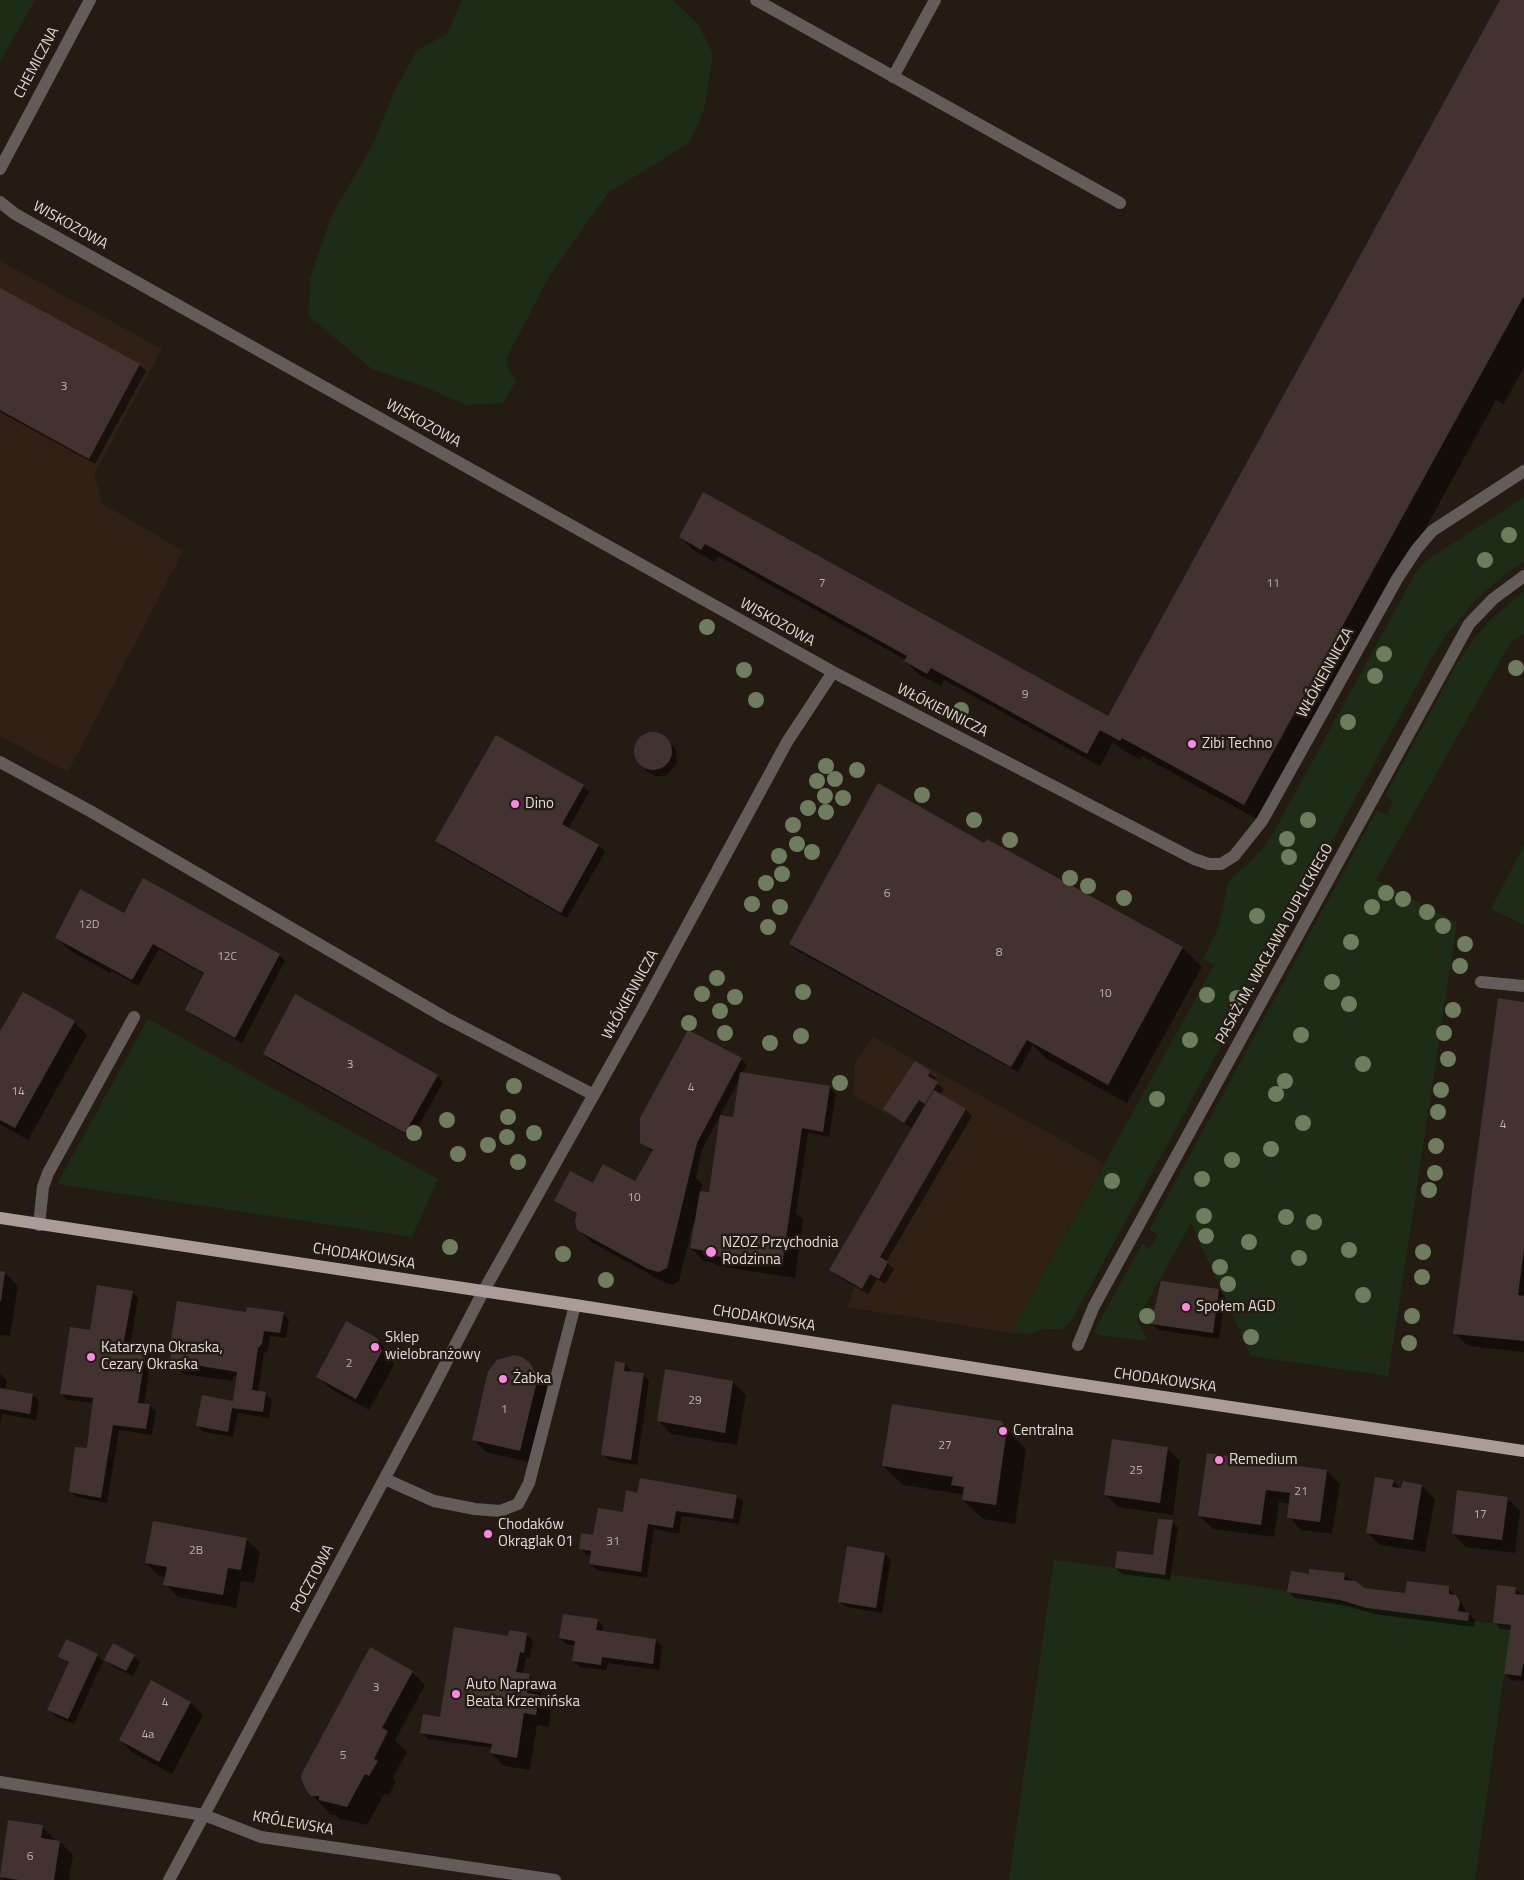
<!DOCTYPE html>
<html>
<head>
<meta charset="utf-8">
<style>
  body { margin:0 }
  canvas { display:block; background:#241b12 }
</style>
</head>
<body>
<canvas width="1524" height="1880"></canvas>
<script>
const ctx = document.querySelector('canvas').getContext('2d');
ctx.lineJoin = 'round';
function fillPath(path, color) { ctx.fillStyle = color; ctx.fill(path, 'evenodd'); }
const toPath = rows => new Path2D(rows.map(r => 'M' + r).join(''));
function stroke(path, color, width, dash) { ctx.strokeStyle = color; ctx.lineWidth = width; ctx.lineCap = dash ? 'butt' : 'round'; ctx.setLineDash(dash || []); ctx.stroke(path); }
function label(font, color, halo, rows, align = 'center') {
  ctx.font = font + ' "Titillium Web",sans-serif'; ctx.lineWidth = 5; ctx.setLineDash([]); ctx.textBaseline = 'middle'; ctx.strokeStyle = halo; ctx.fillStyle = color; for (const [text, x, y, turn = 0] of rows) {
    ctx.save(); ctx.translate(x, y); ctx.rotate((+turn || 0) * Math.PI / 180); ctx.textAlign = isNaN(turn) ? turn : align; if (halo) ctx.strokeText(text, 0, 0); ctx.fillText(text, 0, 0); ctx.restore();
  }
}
fillPath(toPath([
  [0,261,162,349,94,474,103,504,183,551,68,772,0,736],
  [873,1037,1104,1163,1011,1333,847,1307,912,1128,853,1095,855,1063]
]), '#302016');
fillPath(toPath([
  [0,0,35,0,0,62],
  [462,0,673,0,698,24,713,54,704,110,689,143,608,193,550,275,506,359,508,369,516,381,503,403,466,405,425,387,372,369,309,316,310,278,332,215,373,144,393,94,417,50,447,34],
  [1524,497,1524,562,1505,574,1477,598,1444,638,1430,661,1073,1318,1063,1329,1044,1329,1028,1334,1011,1333,1214,965,1203,959,1216,933,1222,914,1228,883,1232,877,1253,859,1271,837,1415,574,1422,564,1430,558],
  [1524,591,1524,634,1511,642,1376,880,1457,923,1388,1376,1251,1356,1191,1223,1137,1320,1148,1341,1098,1335,1094,1331,1142,1244,1150,1249,1158,1234,1149,1230,1377,810,1387,815,1393,801,1385,796,1456,665,1474,639,1490,620],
  [1524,845,1524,925,1491,909],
  [148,1019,438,1179,412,1237,57,1184],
  [1054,1560,1256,1586,1367,1607,1468,1621,1511,1625,1475,1880,1009,1880]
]), '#1c2c16');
fillPath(toPath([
  [1502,0,1524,0,1524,367,1504,404,1496,400,1264,823,1142,756,1140,760,1121,749,1113,742,1100,766,944,680,941,686,918,674,906,661,906,660,718,556,715,562,693,550,680,537,704,494,1108,717],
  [0,289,140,365,146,371,95,464,0,412],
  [648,733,662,735,676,749,677,763,668,774,664,776,655,776,646,771,635,756,635,746,637,742,640,738],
  [583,786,589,792,568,829,599,846,605,852,567,918,443,847,437,841],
  [987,841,1183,948,1202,967,1127,1103,1047,1059,1033,1045,1018,1072,796,950,790,944,985,845],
  [123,914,279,955,285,961,242,1043,193,1016,187,1010,205,975,159,949,138,986,112,971,110,973,69,950,56,938],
  [1524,1003,1524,1352,1468,1346,1455,1333],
  [74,1022,87,1035,28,1140,0,1124,0,1035],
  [264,1054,437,1076,443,1082,412,1138,270,1060],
  [741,1059,747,1065,742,1073,829,1087,836,1094,829,1137,808,1133,796,1213,803,1220,795,1278,718,1266,714,1263,704,1261,691,1248,695,1224,693,1224,679,1281,672,1285,662,1281,591,1242,578,1229,578,1215,561,1206,582,1217,583,1215,561,1203,561,1206,555,1200,592,1184,636,1183,653,1152,641,1143],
  [740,1078,734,1118,710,1194,701,1192,702,1184,696,1178,702,1150],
  [915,1063,936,1078,934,1081,944,1089,940,1095,966,1110,972,1116,886,1262,894,1269,885,1284,877,1279,868,1294,837,1276,831,1270,913,1129,891,1115,885,1109],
  [0,1272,5,1273,18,1286,10,1336,0,1335],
  [1219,1290,1225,1297,1219,1339,1158,1330,1152,1324],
  [132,1292,138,1298,130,1348,145,1350,151,1356,144,1405,149,1405,156,1411,152,1435,119,1430,107,1503,77,1497,70,1491,88,1450,94,1403,67,1400,61,1393,91,1332],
  [248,1313,283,1314,289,1320,286,1338,270,1336,268,1350,264,1354,258,1392,265,1394,272,1400,269,1418,238,1413,233,1437,204,1432,198,1426,234,1402,238,1377,233,1376,233,1381,184,1374,171,1361,175,1341,173,1339],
  [376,1339,389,1352,394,1365,369,1410,331,1389,318,1377],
  [616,1363,625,1364,631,1370,631,1373,643,1374,649,1381,637,1465,609,1460,602,1454],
  [529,1364,543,1377,548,1387,533,1463,486,1452,473,1439],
  [0,1374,7,1380,5,1390,33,1395,39,1401,36,1420,2,1414,0,1426],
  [733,1382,746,1395,737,1445,671,1434,659,1421],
  [1001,1422,1026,1450,1015,1524,983,1519,963,1500,964,1496,961,1494,903,1485,883,1466],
  [1167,1448,1180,1461,1173,1515,1118,1507,1105,1494],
  [1208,1455,1327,1471,1340,1484,1332,1534,1301,1530,1289,1517,1290,1504,1279,1502,1274,1537,1213,1529,1200,1516],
  [1393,1481,1402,1490,1422,1486,1435,1499,1425,1552,1380,1545,1367,1532],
  [638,1494,736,1496,743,1502,739,1524,682,1516,679,1534,654,1529,647,1578,597,1570,590,1564,592,1556,587,1555,581,1548,624,1513],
  [1507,1498,1520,1511,1515,1553,1466,1547,1453,1534],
  [1172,1521,1178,1528,1170,1580,1122,1574,1116,1568,1154,1557],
  [154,1523,247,1540,260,1552,254,1583,241,1581,236,1608,178,1597,165,1584,166,1577,159,1576,146,1563],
  [885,1554,891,1560,882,1613,846,1607,839,1601],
  [1344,1574,1363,1589,1407,1594,1449,1588,1462,1603,1465,1609,1465,1613,1469,1614,1475,1620,1474,1627,1374,1614,1347,1606,1295,1598,1289,1592,1310,1575],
  [1515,1589,1524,1596,1524,1681,1511,1680,1505,1674,1512,1630,1500,1629,1494,1622],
  [597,1620,603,1626,602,1632,656,1640,662,1646,659,1670,608,1663,606,1670,580,1667,574,1661,576,1646,566,1644,560,1638],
  [527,1635,533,1641,530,1658,526,1658,523,1674,529,1675,542,1688,541,1699,551,1709,549,1727,537,1725,530,1770,504,1766,491,1753,492,1748,428,1739,422,1732,441,1718,509,1638],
  [97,1655,103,1661,74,1724,55,1716,49,1709,69,1664,60,1656],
  [134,1656,140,1662,133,1676,112,1666,106,1659],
  [412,1672,425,1685,395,1740,407,1752,393,1778,396,1781,389,1795,385,1793,367,1825,340,1819,335,1815,331,1815,312,1795],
  [191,1703,203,1715,172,1774,133,1753,120,1740],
  [42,1827,55,1839,55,1841,60,1842,73,1855,69,1880,4,1880,1,1876]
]), '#0007');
fillPath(toPath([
  [1500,0,1524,0,1524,296,1244,805,1122,738,1120,741,1100,730,1087,754,931,668,927,674,904,661,907,656,705,544,701,550,679,537,703,492,1108,716],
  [0,288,140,364,89,459,0,410],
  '634 751a19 19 0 1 1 38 0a19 19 0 1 1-38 0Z',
  [496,735,584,785,562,824,599,845,561,913,435,841],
  [878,783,984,843,987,839,1183,947,1108,1085,1027,1040,1011,1067,789,944],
  [143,878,280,954,235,1038,185,1010,204,973,153,944,132,980,55,938,80,889,124,913],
  [23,992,75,1021,15,1128,0,1120,0,1031],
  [295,994,438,1075,405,1133,263,1054],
  [1498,998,1524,1002,1524,1249,1518,1295,1524,1296,1524,1341,1453,1334],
  [688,1030,742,1058,697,1143,667,1268,659,1272,648,1269,577,1230,575,1221,577,1213,554,1201,570,1171,593,1183,603,1164,635,1181,653,1150,640,1143,640,1118],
  [915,1061,930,1071,928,1076,938,1082,925,1104,919,1100,904,1123,883,1109],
  [740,1072,830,1086,823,1132,802,1128,782,1266,703,1254,704,1251,690,1248,700,1191,709,1192,720,1115,733,1117],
  [934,1090,966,1109,880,1257,888,1262,879,1279,870,1274,862,1289,829,1270],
  [0,1271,5,1272,1,1301,0,1301],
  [1161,1281,1219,1289,1213,1333,1151,1324],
  [97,1285,133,1291,123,1346,146,1349,138,1403,150,1404,146,1429,113,1425,101,1498,69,1492,75,1447,87,1448,93,1398,60,1394,70,1327,90,1330],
  [177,1301,246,1312,247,1307,284,1312,280,1333,264,1331,262,1344,258,1348,252,1390,266,1392,263,1412,232,1408,228,1432,196,1426,202,1395,233,1401,237,1372,170,1361,174,1339,171,1339],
  [346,1321,377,1338,382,1351,356,1399,316,1377],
  [514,1355,522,1357,530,1363,536,1373,537,1381,520,1451,472,1440,488,1371,497,1360],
  [615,1361,625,1363,624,1371,644,1373,631,1460,601,1455],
  [665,1369,733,1381,725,1433,657,1421],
  [0,1388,33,1394,30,1414,0,1409],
  [892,1404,1001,1421,1007,1429,996,1505,962,1500,964,1487,951,1485,953,1477,882,1466],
  [1112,1439,1168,1447,1160,1503,1104,1495],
  [1207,1453,1327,1470,1320,1522,1287,1518,1290,1493,1266,1490,1261,1525,1198,1516],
  [1375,1477,1394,1480,1392,1487,1401,1488,1403,1481,1422,1485,1413,1540,1366,1533],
  [640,1478,737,1495,733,1519,676,1511,673,1528,648,1524,641,1572,589,1564,591,1551,579,1549,581,1533,593,1535,598,1508,623,1512,626,1490,637,1493],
  [1457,1490,1508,1497,1502,1540,1452,1534],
  [1158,1519,1173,1520,1165,1575,1115,1568,1117,1551,1153,1555],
  [153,1521,247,1538,241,1570,228,1568,223,1595,163,1585,167,1567,145,1563],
  [847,1546,885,1553,876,1608,838,1602],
  [1309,1569,1345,1573,1344,1580,1356,1581,1364,1588,1405,1593,1407,1581,1449,1586,1449,1594,1456,1595,1460,1602,1458,1611,1469,1613,1468,1621,1367,1608,1340,1600,1287,1592,1291,1571,1309,1574],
  [1497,1585,1516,1587,1515,1594,1524,1595,1524,1664,1523,1664,1521,1676,1504,1674,1511,1625,1493,1623],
  [563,1614,598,1619,596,1630,656,1639,653,1664,602,1657,601,1665,572,1661,575,1641,559,1638],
  [454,1627,508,1636,509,1630,527,1633,524,1653,520,1652,516,1672,530,1674,527,1693,539,1695,536,1715,524,1713,517,1758,490,1753,492,1744,420,1733,423,1714,440,1717],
  [66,1639,98,1654,68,1719,47,1710,69,1662,58,1657],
  [113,1643,135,1655,126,1671,104,1660],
  [370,1647,413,1671,382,1728,388,1731,374,1759,378,1761,369,1776,365,1774,347,1807,319,1800,319,1796,311,1796,306,1790,301,1778,302,1773],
  [151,1680,191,1702,159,1762,119,1740],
  [8,1820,43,1825,41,1838,60,1841,54,1880,19,1880,0,1877]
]), '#423331');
stroke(toPath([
  [756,0,1120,203],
  [893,77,935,0],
  [0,169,90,0],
  [0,202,15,214,833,672],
  [0,762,90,811,444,1017,594,1095],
  [1481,982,1524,986],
  [39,1225,43,1187,48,1173,134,1017],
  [1078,1345,1094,1306,1469,624,1493,599,1524,576],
  [385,1479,434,1501,475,1509,500,1511,518,1504,529,1483,575,1305],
  [0,1782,204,1815,261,1837,555,1880],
  [169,1880,424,1405,483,1292,642,1009,787,742,833,672,1194,859,1209,864,1221,864,1234,856,1262,821,1397,579,1416,550,1432,531,1524,471]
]), '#645c5b', 12);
stroke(toPath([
  [0,1218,575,1305,1057,1381,1524,1451]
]), '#ac9c99', 12);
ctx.fillStyle = '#6e7d5e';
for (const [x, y] of [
  [1509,535],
  [1485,560],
  [707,627],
  [1384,654],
  [1516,668],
  [744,670],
  [1375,676],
  [756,700],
  [961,710],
  [1348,722],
  [826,766],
  [857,770],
  [835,779],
  [817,781],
  [922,795],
  [825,796],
  [843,798],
  [808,808],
  [826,812],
  [974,820],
  [1308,820],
  [793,825],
  [1287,839],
  [1010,840],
  [797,844],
  [812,852],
  [779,856],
  [1289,857],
  [782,874],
  [1070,878],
  [766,883],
  [1088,886],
  [1386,893],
  [1124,898],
  [1403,899],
  [752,904],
  [780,907],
  [1372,907],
  [1427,912],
  [1257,916],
  [1443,926],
  [768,927],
  [1351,942],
  [1465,944],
  [1460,966],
  [717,978],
  [1332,982],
  [803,992],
  [702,994],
  [1207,995],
  [735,997],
  [1237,998],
  [1349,1004],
  [1453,1010],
  [720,1011],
  [689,1023],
  [725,1033],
  [1444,1033],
  [1301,1035],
  [801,1036],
  [1190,1040],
  [770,1043],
  [1448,1059],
  [1363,1064],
  [1285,1081],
  [840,1083],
  [514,1086],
  [1441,1090],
  [1276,1094],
  [1157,1099],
  [1438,1112],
  [508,1117],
  [447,1120],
  [1303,1123],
  [414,1133],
  [534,1133],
  [507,1137],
  [488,1145],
  [1436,1146],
  [1271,1149],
  [458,1154],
  [1232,1160],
  [518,1162],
  [1435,1173],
  [1202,1179],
  [1112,1181],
  [1429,1190],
  [1204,1216],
  [1286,1217],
  [1314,1222],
  [1206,1236],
  [1249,1242],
  [450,1247],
  [1349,1250],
  [1423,1252],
  [563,1254],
  [1299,1258],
  [1220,1267],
  [1422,1277],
  [606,1280],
  [1228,1284],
  [1363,1295],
  [1147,1316],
  [1412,1316],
  [1251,1337],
  [1409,1343]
]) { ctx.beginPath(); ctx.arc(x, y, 8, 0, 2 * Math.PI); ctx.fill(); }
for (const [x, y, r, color] of [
  [1192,744,5,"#fb87e6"],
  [515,804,5,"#fb87e6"],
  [711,1252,6,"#fb87e6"],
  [1186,1307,5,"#fb87e6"],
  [375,1347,5,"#fb87e6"],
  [91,1357,5,"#fb87e6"],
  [503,1379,5,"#fb87e6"],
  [1003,1431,5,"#fb87e6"],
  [1219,1460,5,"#fb87e6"],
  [488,1534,5,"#fb87e6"],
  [456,1694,5,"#fb87e6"]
]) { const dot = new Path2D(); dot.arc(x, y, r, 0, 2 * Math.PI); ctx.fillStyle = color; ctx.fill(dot); stroke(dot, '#241b12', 2); }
label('12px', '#bbb2ad', null, [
  ["3",64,387],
  ["7",822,584],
  ["11",1273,584],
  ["9",1025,695],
  ["6",887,894],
  ["12D",89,925],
  ["8",999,953],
  ["12C",227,957],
  ["10",1105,994],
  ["3",350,1065],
  ["4",691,1088],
  ["14",18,1092],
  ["4",1503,1125],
  ["10",634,1198],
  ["2",349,1364],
  ["29",695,1401],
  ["1",504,1410],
  ["27",945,1446],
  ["25",1136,1471],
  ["21",1301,1492],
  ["17",1480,1515],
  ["31",613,1542],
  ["2B",196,1551],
  ["3",376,1688],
  ["4",165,1703],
  ["4a",148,1735],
  ["5",343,1756],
  ["6",30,1857]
]);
label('15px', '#e3dcd6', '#241b12', [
  ["CHEMICZNA",37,63,-62],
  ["WISKOZOWA",70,226,29],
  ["WISKOZOWA",423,424,29],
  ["WISKOZOWA",777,623,29],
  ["WŁÓKIENNICZA",1326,673,-61],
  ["WŁÓKIENNICZA",942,711,27],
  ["PASAŻ IM. WACŁAWA DUPLICKIEGO",1275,944,-61],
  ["WŁÓKIENNICZA",631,995,-61],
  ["CHODAKOWSKA",364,1257,9],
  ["CHODAKOWSKA",764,1319,9],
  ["CHODAKOWSKA",1165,1381,8],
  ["POCZTOWA",313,1579,-62],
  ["KRÓLEWSKA",293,1824,10]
]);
label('15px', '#e3dcd6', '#241b12', [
  ["Zibi Techno",1202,744],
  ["Dino",525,804],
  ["NZOZ Przychodnia",722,1243],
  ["Rodzinna",722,1260],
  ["Społem AGD",1196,1307],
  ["Sklep",385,1338],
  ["wielobranżowy",385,1355],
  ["Katarzyna Okraska,",101,1348],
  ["Cezary Okraska",101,1365],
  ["Żabka",513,1379],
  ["Centralna",1013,1431],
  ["Remedium",1229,1460],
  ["Chodaków",498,1525],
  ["Okrąglak 01",498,1542],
  ["Auto Naprawa",466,1685],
  ["Beata Krzemińska",466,1702]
], 'left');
</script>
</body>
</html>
